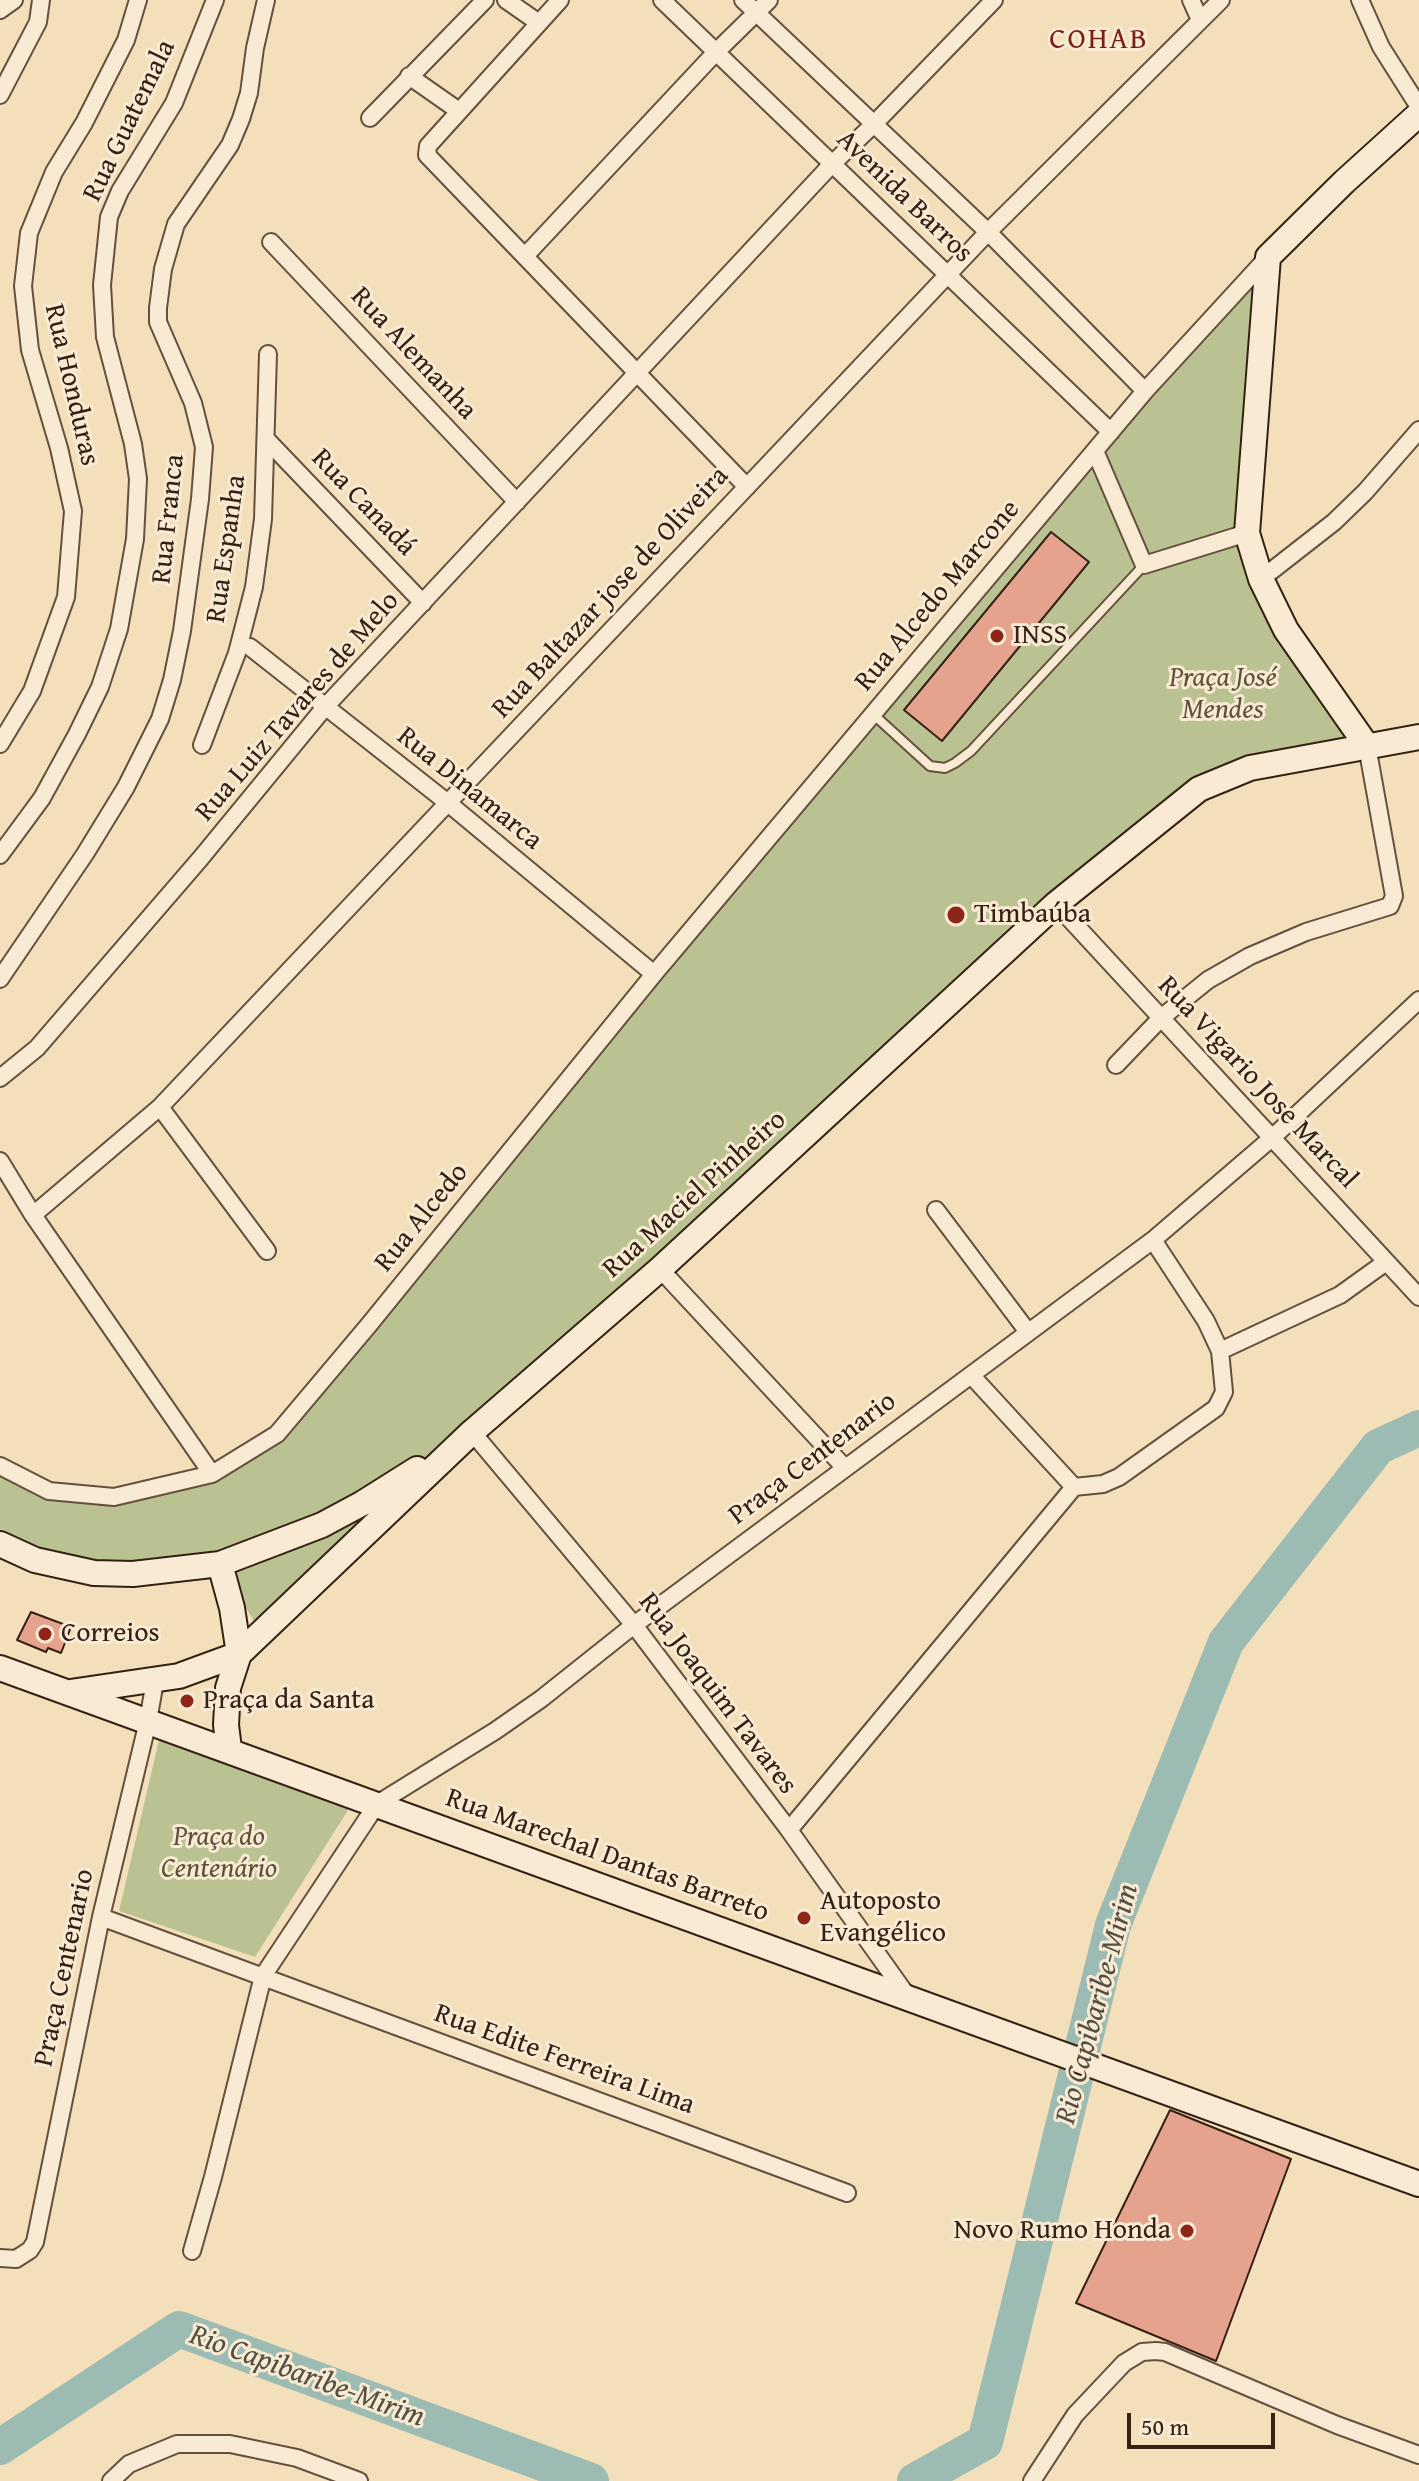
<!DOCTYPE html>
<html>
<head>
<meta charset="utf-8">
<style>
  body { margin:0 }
  #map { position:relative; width:1419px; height:2481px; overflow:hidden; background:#f4dfbb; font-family:"Gentium Book Plus",serif }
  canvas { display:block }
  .scale { position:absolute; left:1127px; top:2413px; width:148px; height:36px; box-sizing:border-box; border:4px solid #352114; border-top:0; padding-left:10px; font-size:24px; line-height:28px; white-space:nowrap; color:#352114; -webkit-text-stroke:6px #f8ead3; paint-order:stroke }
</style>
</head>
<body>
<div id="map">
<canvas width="1419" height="2481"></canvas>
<div class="scale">50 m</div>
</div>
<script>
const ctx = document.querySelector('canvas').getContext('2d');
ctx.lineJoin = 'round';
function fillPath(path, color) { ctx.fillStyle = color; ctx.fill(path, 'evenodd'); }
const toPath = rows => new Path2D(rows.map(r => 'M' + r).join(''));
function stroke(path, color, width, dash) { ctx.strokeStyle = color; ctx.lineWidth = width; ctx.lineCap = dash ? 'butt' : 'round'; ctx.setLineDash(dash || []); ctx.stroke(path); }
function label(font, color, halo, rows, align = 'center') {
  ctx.font = font + ' "Gentium Book Plus",serif'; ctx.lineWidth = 6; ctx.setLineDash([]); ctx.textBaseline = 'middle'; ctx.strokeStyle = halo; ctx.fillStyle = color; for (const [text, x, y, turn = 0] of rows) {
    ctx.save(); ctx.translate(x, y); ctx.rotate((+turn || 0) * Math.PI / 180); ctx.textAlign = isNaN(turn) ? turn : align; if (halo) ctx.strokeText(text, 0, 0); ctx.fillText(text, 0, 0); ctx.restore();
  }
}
fillPath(toPath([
  [1268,257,1256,579,1367,746,1199,789,261,1633,220,1564,133,1574,0,1544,0,1458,49,1491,114,1497,212,1474,277,1434,655,977],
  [159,1740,350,1807,255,1957,119,1911]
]), '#bac291');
stroke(toPath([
  [0,2447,179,2329,591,2481],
  [915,2481,985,2442,1113,1925,1226,1642,1378,1447,1419,1428]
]), '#9cbcb3', 36);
const building = toPath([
  [1051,532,1089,562,942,741,904,710,1051,532],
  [31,1612,71,1627,61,1653,48,1648,46,1652,17,1640,31,1612],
  [1170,2110,1291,2159,1216,2361,1076,2303,1170,2110]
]);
fillPath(building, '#e5a38d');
stroke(building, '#352114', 2);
const lane = toPath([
  [873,714,930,766,945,768,955,763,971,751,1144,565]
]);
const street = toPath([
  [506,0,539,23],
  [560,0,428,146,427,155,747,487],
  [662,0,1111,432],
  [743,0,988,232,1145,391],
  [1191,0,1200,20],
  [1360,0,1381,47,1419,107],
  [0,10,14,0],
  [409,76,459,111],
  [0,95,38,22,41,0],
  [370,118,485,0],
  [271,242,517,502],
  [526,255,716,52,769,0],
  [266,439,423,603],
  [1095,451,1144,565,1247,533],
  [1261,579,1334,522,1365,492,1419,430],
  [250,647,448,803,654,974],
  [0,744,32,691,66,597,73,511,59,448,30,350,23,286,29,233,54,172,84,123,126,40,138,0],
  [202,745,237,653,254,587,263,519,268,354],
  [0,855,42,798,77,734,100,687,119,629,135,539,138,479,133,444,105,337,102,285,109,217,120,191,174,103,215,0],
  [1056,904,1419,1297],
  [0,979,85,854,126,787,160,719,172,680,182,631,200,499,204,447,193,403,158,322,158,308,163,269,176,224,230,145,241,119,249,93,255,48,266,0],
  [1116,1065,1161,1018,1208,980,1250,956,1306,932,1390,906,1394,896,1367,746],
  [0,1078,37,1048,200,859,325,707,832,164,874,124,994,0],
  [160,1107,267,1251],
  [0,1161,33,1215,212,1474],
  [936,1210,1028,1332],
  [33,1215,160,1107,988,232,1221,0],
  [660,1269,845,1468],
  [1220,1351,1340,1295,1386,1262],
  [971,1375,1074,1487],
  [472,1432,634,1625,789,1830,908,1997],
  [0,1466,49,1491,114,1497,212,1474,277,1434,368,1326,654,974,1145,391,1268,257],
  [1074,1487,1103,1484,1119,1477,1216,1408,1224,1392,1220,1351,1206,1321,1153,1240],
  [789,1830,1074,1487],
  [101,1917,847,2193],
  [192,2251,213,2177,263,1976,377,1804,495,1731,541,1699,634,1625,1153,1240,1273,1137,1419,1000],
  [0,2258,16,2259,30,2250,35,2242,101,1917,148,1721,155,1681],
  [111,2481,129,2464,177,2444,230,2444,297,2458,359,2481],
  [1032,2481,1075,2415,1124,2363,1142,2352,1156,2351,1165,2352,1337,2425,1419,2455]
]);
const secondary = toPath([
  [1367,746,1286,630,1261,579,1247,533,1268,257,1344,182,1419,114],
  [0,1544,35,1560,94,1573,133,1574,220,1564,322,1525,363,1503,417,1469],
  [220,1564,232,1608,239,1654,228,1688,226,1725,229,1749],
  [0,1668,1419,2184],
  [70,1692,179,1676,239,1654,472,1432,660,1269,1056,904,1199,789,1250,768,1419,737]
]);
stroke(lane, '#65503e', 12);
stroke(street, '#65503e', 20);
stroke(secondary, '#352114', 28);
stroke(lane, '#f8ead3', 8);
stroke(street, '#f8ead3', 16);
stroke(secondary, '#f8ead3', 24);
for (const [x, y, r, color] of [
  [997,636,8,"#8f2418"],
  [956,915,10,"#8f2418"],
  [45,1634,8,"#8f2418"],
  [187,1701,8,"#8f2418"],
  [804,1918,8,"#8f2418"],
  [1187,2231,8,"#8f2418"]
]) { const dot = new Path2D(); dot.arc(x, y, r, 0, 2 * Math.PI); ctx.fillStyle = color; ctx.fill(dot); stroke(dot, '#f8ead3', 3); }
label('28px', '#352114', '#f8ead3', [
  ["Rua Guatemala",130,121,-64],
  ["Avenida Barros",904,197,44],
  ["Rua Alemanha",413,354,47],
  ["Rua Honduras",71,385,77],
  ["Rua Canadá",363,503,46],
  ["Rua Franca",169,519,-84],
  ["Rua Espanha",227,549,-82],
  ["Rua Baltazar jose de Oliveira",611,593,-47],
  ["Rua Alcedo Marcone",938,596,-50],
  ["Rua Luiz Tavares de Melo",298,707,-49],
  ["Rua Dinamarca",469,789,39],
  ["Rua Vigario Jose Marcal",1257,1083,47],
  ["Rua Maciel Pinheiro",695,1195,-42],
  ["Rua Alcedo",422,1218,-51],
  ["Praça Centenario",813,1459,-37],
  ["Rua Joaquim Tavares",717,1694,53],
  ["Rua Marechal Dantas Barreto",607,1856,20],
  ["Praça Centenario",65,1968,-78],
  ["Rua Edite Ferreira Lima",564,2060,20]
]);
label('28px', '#352114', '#f8ead3', [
  ["INSS",1013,636],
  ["Timbaúba",974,915],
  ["Correios",61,1634],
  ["Praça da Santa",203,1701],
  ["Autoposto",820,1902],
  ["Evangélico",820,1934],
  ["Novo Rumo Honda",1171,2231,"right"]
], 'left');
label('italic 28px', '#5d513a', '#f8ead3', [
  ["Praça José",1223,679],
  ["Mendes",1223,711],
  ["Praça do",219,1838],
  ["Centenário",219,1870]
]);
ctx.letterSpacing = '2px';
label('30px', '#7a1f14', '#f8ead3', [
  ["COHAB",1099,40]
]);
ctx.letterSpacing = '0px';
label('italic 30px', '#545044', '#f8ead3', [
  ["Rio Capibaribe-Mirim",1098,2004,-75],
  ["Rio Capibaribe-Mirim",307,2377,20]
]);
</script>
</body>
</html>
